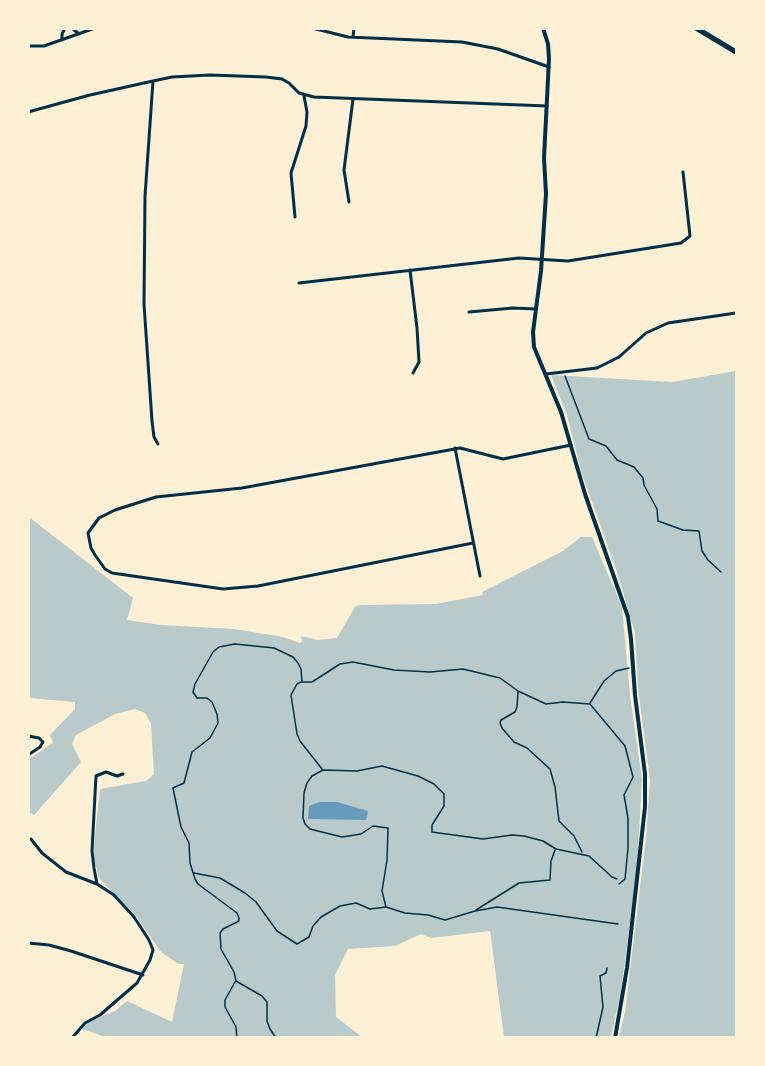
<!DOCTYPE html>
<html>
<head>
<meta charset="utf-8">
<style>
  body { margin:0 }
  #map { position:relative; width:765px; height:1066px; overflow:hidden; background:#fdf0d5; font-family:"Roboto Condensed",sans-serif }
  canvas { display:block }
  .frame { position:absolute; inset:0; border:30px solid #fdf0d5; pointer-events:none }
</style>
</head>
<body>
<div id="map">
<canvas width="765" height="1066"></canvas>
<div class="frame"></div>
</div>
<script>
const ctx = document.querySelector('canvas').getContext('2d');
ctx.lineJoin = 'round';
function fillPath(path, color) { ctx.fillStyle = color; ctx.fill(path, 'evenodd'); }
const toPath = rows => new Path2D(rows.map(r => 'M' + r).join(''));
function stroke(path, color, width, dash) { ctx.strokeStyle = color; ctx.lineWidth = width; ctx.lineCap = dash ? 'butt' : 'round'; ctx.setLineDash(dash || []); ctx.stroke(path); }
fillPath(toPath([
  [736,371,736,1037,619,1037,625,1012,646,838,650,780,638,688,635,633,618,575,582,474,567,415,551,375,672,382],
  [29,517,133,598,127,620,161,625,234,629,283,637,300,643,302,641,301,636,318,640,337,638,355,607,360,605,436,604,483,595,482,592,563,551,581,537,592,537,622,607,630,695,642,779,637,870,621,990,611,1037,504,1037,490,931,431,938,421,934,395,946,348,949,335,975,336,1017,362,1037,108,1038,82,1029,90,1021,115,1011,127,1001,172,1022,184,964,178,964,160,951,137,917,99,878,94,858,94,845,100,789,146,781,154,774,151,724,145,713,135,709,115,714,76,735,72,744,81,762,34,815,29,812,29,759,53,743,50,735,75,709,75,702,29,698]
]), '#b9caca');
fillPath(toPath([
  [320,802,337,802,368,811,366,820,308,819,309,806]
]), '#669bbc');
stroke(toPath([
  [565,376,589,439,606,446,617,460,634,467,643,478,644,485,657,509,658,521,683,530,699,531,702,551,708,560,721,572],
  [301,682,297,684,291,695,297,734,300,741,322,769],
  [303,682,312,682,340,664,353,662,394,670,430,672,463,669,500,678,518,691,546,704,563,702,590,704,625,746,633,777,624,795,628,818,628,848,625,879,619,884],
  [518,692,517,707,515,712,501,720,500,723,502,728,514,742,527,748,550,769,555,787,559,821,574,836,582,852],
  [590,703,604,681,616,671,629,668],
  [194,873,220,878,245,893,256,902,277,931,297,944,309,937,313,926,321,917,340,906,356,903,370,909,386,907,405,913,428,915,445,920,475,911,497,907,618,924],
  [386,907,382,891,387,860,388,828,373,826,361,834,342,837,310,829,305,824,303,818,304,793,307,783,312,776,323,770,357,771,382,766,418,776,434,784,444,794,444,806,432,825,432,832,483,839,512,835,524,836,543,841,556,849,589,856,612,877,617,879],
  [476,910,519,883,550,880,551,861,555,850],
  [235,982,225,1000,225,1007,236,1027,237,1038],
  [276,1038,270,1029,267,1021,267,1002,262,996,236,981,234,972,221,949,220,933,223,929,239,921,239,918,237,913,198,884,195,879,190,863,189,843,181,827,173,788,184,783,192,752,210,738,218,723,217,714,212,702,207,698,197,698,193,692,195,684,213,652,219,647,235,644,274,648,293,657,298,663,301,669,302,682],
  [596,1038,603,1007,600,976,606,973,607,968]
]), '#003049', 1.5);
stroke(toPath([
  [72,28,79,34],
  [312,28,348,37,462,42,498,49,549,67],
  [353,37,354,28],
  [62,40,62,34,65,28],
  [28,46,44,46,95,28],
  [153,81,145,196,144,304,152,421,154,437,158,444],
  [28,112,90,95,153,81,172,77,210,75,266,77,282,79,289,83,299,93,314,97,547,106],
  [349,202,344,170,353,99],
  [295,217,291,173,306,126,307,112,304,96],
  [410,270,417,328,419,362,413,373],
  [299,283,519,258,568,261,681,243,690,236,683,172],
  [469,312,513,308,536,309],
  [546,374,597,368,619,357,646,333,668,323,736,313],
  [455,448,480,576],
  [473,543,258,586,223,589,112,573,105,569,95,555,91,548,88,533,99,518,115,510,156,497,242,488,460,448,503,459,571,445],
  [28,736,39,738,43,742,40,747,28,755],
  [31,839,42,853,66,872,97,884],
  [28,943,49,945,71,951,143,975],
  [72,1038,85,1023,100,1015,137,983,150,960,153,950,149,940,134,917,114,895,97,884,94,868,92,851,96,776,106,772,117,776,123,774]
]), '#003049', 3);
stroke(toPath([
  [543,28,548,44,549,59,544,158,546,194,541,271,533,332,534,347,561,412,585,494,628,617,631,639,635,695,645,774,645,807,627,968,615,1038]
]), '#003049', 4);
stroke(toPath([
  [696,28,736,52]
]), '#003049', 5);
</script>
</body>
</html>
